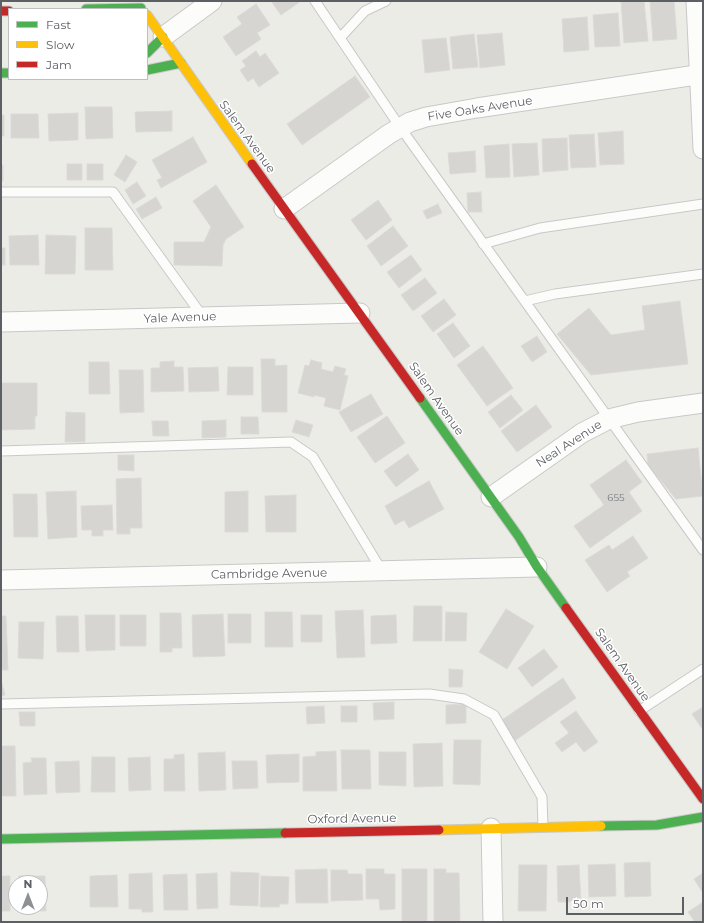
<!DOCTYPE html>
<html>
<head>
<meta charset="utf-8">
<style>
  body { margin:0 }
  #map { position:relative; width:704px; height:923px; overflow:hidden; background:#ecece7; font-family:Montserrat,sans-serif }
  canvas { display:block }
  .frame { position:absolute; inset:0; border:2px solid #5c5f64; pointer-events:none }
  .legend { position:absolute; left:8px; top:8px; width:140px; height:72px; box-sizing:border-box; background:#fff; border:1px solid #bebfc1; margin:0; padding:5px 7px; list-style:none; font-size:12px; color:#5c5f64 }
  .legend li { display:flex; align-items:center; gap:8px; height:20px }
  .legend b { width:20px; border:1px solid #bebfc1 }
  .north { position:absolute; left:8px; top:875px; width:40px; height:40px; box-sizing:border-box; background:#fff; border:1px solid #bebfc1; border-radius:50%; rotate:0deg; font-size:11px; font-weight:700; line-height:16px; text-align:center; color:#5c5f64 }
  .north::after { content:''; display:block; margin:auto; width:14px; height:18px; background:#8e9092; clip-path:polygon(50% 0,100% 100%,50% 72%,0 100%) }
  .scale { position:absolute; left:566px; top:897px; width:118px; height:18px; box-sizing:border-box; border:2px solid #5c5f64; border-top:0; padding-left:5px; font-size:12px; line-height:14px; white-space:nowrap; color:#5c5f64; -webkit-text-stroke:3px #fff; paint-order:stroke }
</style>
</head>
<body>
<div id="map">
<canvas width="704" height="923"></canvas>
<div class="frame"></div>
<ul class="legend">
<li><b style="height:5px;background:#4caf50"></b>Fast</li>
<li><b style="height:5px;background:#ffc107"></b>Slow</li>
<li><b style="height:5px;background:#c62828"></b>Jam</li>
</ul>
<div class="north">N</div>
<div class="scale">50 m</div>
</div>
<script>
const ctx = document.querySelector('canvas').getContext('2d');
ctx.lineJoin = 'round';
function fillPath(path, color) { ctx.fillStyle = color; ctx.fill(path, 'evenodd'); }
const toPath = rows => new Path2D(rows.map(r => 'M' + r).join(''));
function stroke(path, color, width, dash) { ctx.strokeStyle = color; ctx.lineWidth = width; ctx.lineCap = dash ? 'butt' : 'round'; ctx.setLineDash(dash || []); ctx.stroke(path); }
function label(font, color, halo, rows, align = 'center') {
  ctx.font = font + ' Montserrat,sans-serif'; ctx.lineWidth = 3; ctx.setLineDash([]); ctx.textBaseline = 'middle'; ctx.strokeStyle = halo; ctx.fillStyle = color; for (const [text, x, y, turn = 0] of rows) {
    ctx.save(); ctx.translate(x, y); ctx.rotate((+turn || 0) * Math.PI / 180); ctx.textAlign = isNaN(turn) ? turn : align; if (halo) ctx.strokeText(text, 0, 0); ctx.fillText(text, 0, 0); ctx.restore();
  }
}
const building = toPath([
  [271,1,301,1,281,15,271,1],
  [621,1,644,1,648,41,624,43,621,1],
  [650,1,674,1,677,39,653,41,650,1],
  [256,4,270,25,257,33,261,39,236,56,223,37,242,24,237,17,256,4],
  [618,13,620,46,595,47,593,15,618,13],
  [587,17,589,50,564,52,562,19,587,17],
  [502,33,505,65,480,68,477,35,502,33],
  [474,34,478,67,453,69,450,37,474,34],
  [446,38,450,70,425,73,422,40,446,38],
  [256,51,260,57,265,53,279,73,259,87,253,78,248,82,240,70,246,66,242,61,256,51],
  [355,76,370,97,302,145,287,124,355,76],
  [85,107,112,107,113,138,86,139,85,107],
  [172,111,172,131,136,132,135,112,172,111],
  [78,113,78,140,49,141,48,114,78,113],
  [11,114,38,114,39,138,11,138,11,114],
  [1,115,4,115,4,136,1,136,1,115],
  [623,131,624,164,600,165,598,133,623,131],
  [594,134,596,167,571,168,569,135,594,134],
  [193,137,207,162,161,188,157,180,162,178,152,160,193,137],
  [567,138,568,170,543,172,542,139,567,138],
  [537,143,539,175,514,177,512,144,537,143],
  [509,144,510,177,486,178,484,146,509,144],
  [475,151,476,172,450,174,448,153,475,151],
  [126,155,137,162,125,182,114,175,126,155],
  [67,164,82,164,82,180,67,180,67,164],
  [87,164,103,164,103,180,87,180,87,164],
  [1,165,3,165,3,181,1,181,1,165],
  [137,182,146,196,133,204,125,190,137,182],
  [216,185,244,227,226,239,223,245,222,266,174,265,174,242,204,242,211,227,193,201,216,185],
  [481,192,482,212,468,212,467,193,481,192],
  [156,197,162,208,142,219,136,209,156,197],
  [378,200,392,220,366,240,351,220,378,200],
  [438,204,442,213,427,219,423,211,438,204],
  [393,226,408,246,381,266,367,246,393,226],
  [85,228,112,228,113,270,85,270,85,228],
  [38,235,39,265,10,265,9,236,38,235],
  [46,235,76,236,75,274,45,274,46,235],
  [1,248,5,248,5,265,1,265,1,248],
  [411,255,422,270,399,288,387,272,411,255],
  [425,278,437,293,413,311,401,295,425,278],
  [444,299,456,315,433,332,421,316,444,299],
  [680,301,688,364,591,375,557,334,589,308,611,335,645,330,642,306,680,301],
  [453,323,470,346,454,358,437,334,453,323],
  [537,336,547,352,532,362,521,346,537,336],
  [483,346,513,388,487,406,457,365,483,346],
  [261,359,275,359,275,366,287,365,287,412,262,412,261,359],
  [311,360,322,363,321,369,333,372,335,366,346,369,344,375,348,376,340,410,324,406,326,398,314,395,314,397,298,393,305,365,309,366,311,360],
  [174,361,174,367,183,367,184,391,151,392,151,368,160,368,160,362,174,361],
  [89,362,109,362,110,394,89,394,89,362],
  [218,367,219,391,189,392,188,368,218,367],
  [228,367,253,367,253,395,227,395,228,367],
  [119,370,143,370,144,412,120,413,119,370],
  [1,383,37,383,37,416,35,416,35,429,1,430,1,383],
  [371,394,383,414,351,432,339,412,371,394],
  [511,395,523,410,500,428,488,412,511,395],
  [536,405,552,427,517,452,501,431,536,405],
  [66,412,85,413,85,442,65,442,66,412],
  [387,416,405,443,375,463,357,437,387,416],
  [241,417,258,417,259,434,241,434,241,417],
  [226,420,226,437,202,438,202,421,226,420],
  [296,420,313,425,309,437,292,432,296,420],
  [152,421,168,421,169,436,153,436,152,421],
  [698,448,703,496,676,499,648,465,647,454,698,448],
  [408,454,419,470,396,487,384,471,408,454],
  [118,455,134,455,134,471,118,470,118,455],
  [626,460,642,482,629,492,642,511,590,548,574,526,604,505,590,485,626,460],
  [141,478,142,528,130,528,130,534,117,534,116,479,141,478],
  [429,481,444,509,409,528,404,520,395,525,385,506,429,481],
  [76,491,77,537,48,539,46,492,76,491],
  [248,491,248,532,225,532,225,492,248,491],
  [13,494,37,494,38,537,14,537,13,494],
  [296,495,296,532,266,532,265,496,296,495],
  [112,505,113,530,103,530,103,536,92,536,92,530,82,530,81,506,112,505],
  [633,536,648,558,627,572,630,576,607,592,585,560,609,545,612,550,633,536],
  [414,606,442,606,442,641,413,641,414,606],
  [506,609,534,626,507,669,479,652,506,609],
  [363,610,365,657,337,658,335,611,363,610],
  [265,612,292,612,293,647,265,647,265,612],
  [446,612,467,613,466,641,445,641,446,612],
  [160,613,181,613,182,648,172,648,172,652,160,652,160,613],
  [223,614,225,656,193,657,192,615,223,614],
  [228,614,251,614,251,643,228,643,228,614],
  [85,615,115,615,115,650,86,651,85,615],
  [120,615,146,615,146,646,120,646,120,615],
  [301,615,322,615,322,642,301,642,301,615],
  [396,615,397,643,371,644,371,616,396,615],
  [1,616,6,616,8,670,1,670,1,616],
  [56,616,78,616,79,652,57,652,56,616],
  [19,622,44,622,43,659,18,658,19,622],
  [544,649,558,667,532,687,518,668,544,649],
  [449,669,463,670,462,687,449,687,449,669],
  [563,678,576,698,513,742,499,722,563,678],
  [1,680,5,695,1,696,1,680],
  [394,702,394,719,374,720,373,703,394,702],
  [466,704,466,723,446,724,446,705,466,704],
  [324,706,325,723,307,724,306,707,324,706],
  [341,706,357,706,357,722,341,722,341,706],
  [703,707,703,730,692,714,703,707],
  [576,711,598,742,584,752,576,742,562,752,555,743,569,733,560,722,576,711],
  [19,712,35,712,35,726,20,726,19,712],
  [454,740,481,740,480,785,453,784,454,740],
  [442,743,443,786,414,787,413,744,442,743],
  [1,746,15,746,16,796,1,796,1,746],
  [341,750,370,750,371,789,342,789,341,750],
  [336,751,337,791,303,791,303,757,316,756,316,752,336,751],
  [225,752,226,790,199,791,198,753,225,752],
  [379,752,406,752,406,786,379,785,379,752],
  [184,754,185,791,164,791,164,759,174,759,174,755,184,754],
  [299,754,299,782,267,783,266,755,299,754],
  [92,757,115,757,115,792,91,792,92,757],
  [150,757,151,790,129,791,128,758,150,757],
  [31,758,46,758,47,794,24,795,23,763,32,762,31,758],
  [79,761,80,792,56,793,55,762,79,761],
  [232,761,257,761,258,788,233,789,232,761],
  [650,862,651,896,625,897,624,863,650,862],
  [615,864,616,896,589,897,588,865,615,864],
  [519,865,547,865,546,911,518,911,519,865],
  [579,865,581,902,558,902,557,866,579,865],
  [327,869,328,903,296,903,295,870,327,869],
  [366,869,384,869,384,874,395,874,395,909,380,910,379,899,366,899,366,869],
  [402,869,427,869,427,922,402,922,402,869],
  [434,869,446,869,446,873,459,873,460,922,434,922,434,869],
  [331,870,347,870,348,874,362,874,363,900,331,901,331,870],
  [231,872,259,873,258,906,230,905,231,872],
  [152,873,153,912,142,912,142,909,129,909,129,874,152,873],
  [217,873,218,908,197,909,196,874,217,873],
  [703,873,703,893,694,879,703,873],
  [187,874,188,910,164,910,163,875,187,874],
  [117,875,118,907,90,907,90,876,117,875],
  [1,876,10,876,10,911,1,911,1,876],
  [19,876,45,876,46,911,19,911,19,907,40,907,40,883,19,883,19,876],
  [261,876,289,877,288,904,280,904,279,907,260,907,261,876],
  [703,902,703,922,695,922,688,912,703,902]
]);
fillPath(building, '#d6d5d2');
stroke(building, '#dcdad6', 1);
const lane = toPath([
  [315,1,400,127,703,550],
  [340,38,365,11,386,1],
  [1,192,113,192,203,317],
  [483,244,540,228,703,204],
  [525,301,555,294,703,274],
  [1,451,291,442,313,457,382,571],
  [1,704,429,694,464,699,494,715,542,797,543,827],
  [639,711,703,669]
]);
const street = toPath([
  [696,1,703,149],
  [163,37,212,1],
  [284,209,389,134,410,122,426,117,477,108,703,74],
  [1,322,360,313],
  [491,497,582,433,609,419,638,412,703,403],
  [1,580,537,567],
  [491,828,493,922]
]);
const fast = toPath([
  [86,9,141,8],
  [147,53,163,37],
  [147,70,181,63],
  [1,73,9,73],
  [420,398,519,537,537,567,566,608],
  [601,826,657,825,703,817],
  [1,839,285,833]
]);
const slow = toPath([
  [147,15,252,164],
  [439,830,601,826]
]);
const jam = toPath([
  [1,11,9,11],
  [252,164,420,398],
  [566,608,703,799],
  [285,833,439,830]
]);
stroke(lane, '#c8c8c8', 11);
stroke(street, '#c8c8c8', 21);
stroke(fast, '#c9c9c9', 11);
stroke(slow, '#c9c9c9', 11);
stroke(jam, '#c9c9c9', 11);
stroke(lane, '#fcfcfb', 9);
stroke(street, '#fcfcfb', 19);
stroke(fast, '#4caf50', 9);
stroke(slow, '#ffc107', 9);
stroke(jam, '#c62828', 9);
label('10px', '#7b7d80', null, [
  ["655",616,498]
]);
label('12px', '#5c5f64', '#fff', [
  ["Five Oaks Avenue",480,109,-9],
  ["Salem Avenue",247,137,54],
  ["Yale Avenue",180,318,-2],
  ["Salem Avenue",436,399,55],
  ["Neal Avenue",569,444,-33],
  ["Cambridge Avenue",269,574,-1],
  ["Salem Avenue",622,665,55],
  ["Oxford Avenue",352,819,-1]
]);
</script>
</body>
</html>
